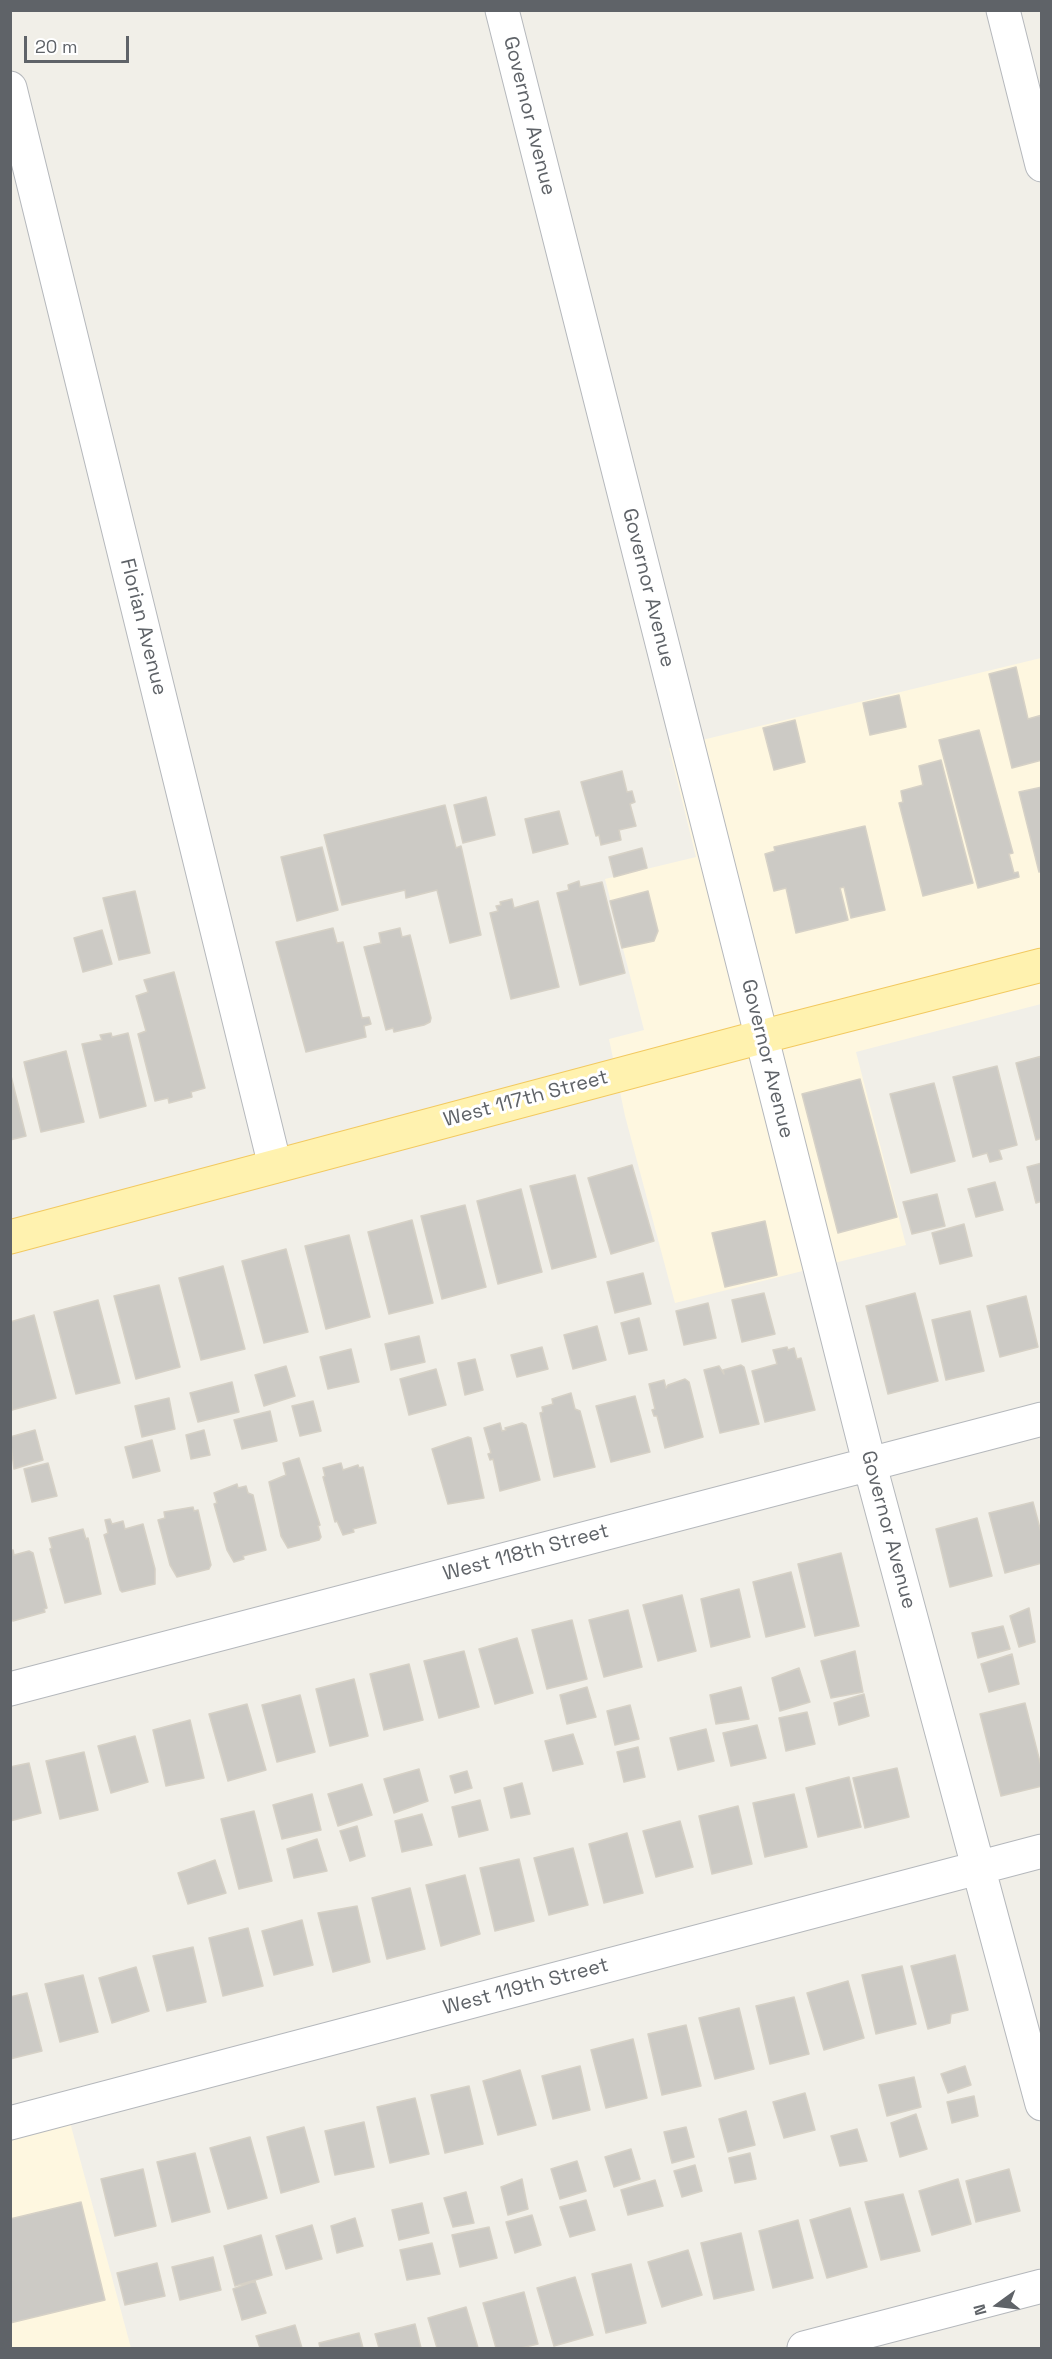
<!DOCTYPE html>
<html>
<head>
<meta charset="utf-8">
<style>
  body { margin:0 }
  #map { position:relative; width:1052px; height:2359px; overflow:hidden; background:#f1efe8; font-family:"Space Grotesk",sans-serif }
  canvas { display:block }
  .frame { position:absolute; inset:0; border:12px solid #5f6368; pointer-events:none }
  .north { position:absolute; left:968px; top:2275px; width:60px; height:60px; -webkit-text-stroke:4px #fff; paint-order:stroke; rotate:255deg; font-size:16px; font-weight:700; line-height:24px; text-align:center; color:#5f6368 }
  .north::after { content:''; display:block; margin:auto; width:21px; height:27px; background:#5f6368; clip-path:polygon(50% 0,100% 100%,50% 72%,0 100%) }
  .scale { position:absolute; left:24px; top:36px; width:105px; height:27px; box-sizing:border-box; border:3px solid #5f6368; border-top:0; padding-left:8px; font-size:18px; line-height:21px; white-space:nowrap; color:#5f6368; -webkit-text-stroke:4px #fff; paint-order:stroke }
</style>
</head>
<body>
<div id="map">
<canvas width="1052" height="2359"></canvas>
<div class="frame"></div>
<div class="north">N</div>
<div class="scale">20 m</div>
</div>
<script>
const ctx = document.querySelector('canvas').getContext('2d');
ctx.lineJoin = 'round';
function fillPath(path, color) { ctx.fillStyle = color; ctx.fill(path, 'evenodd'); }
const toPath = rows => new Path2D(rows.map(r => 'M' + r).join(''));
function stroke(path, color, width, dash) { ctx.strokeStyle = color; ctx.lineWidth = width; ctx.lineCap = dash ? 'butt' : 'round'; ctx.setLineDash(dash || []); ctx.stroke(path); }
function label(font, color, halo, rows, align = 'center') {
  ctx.font = font + ' "Space Grotesk",sans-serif'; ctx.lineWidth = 6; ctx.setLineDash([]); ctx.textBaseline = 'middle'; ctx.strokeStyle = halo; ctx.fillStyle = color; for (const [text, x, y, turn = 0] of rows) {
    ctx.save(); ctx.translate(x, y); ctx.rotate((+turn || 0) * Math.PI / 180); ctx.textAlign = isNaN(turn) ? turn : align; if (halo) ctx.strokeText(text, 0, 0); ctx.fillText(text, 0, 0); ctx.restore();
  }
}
fillPath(toPath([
  [1041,658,1041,1004,856,1052,906,1245,675,1303,625,1116,609,1039,644,1030,605,879,696,857,669,748],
  [64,2100,131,2348,11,2348,11,2114]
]), '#fef7e0');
const building = toPath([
  [1016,667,1028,719,1042,715,1042,760,1012,768,989,674,1016,667],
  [899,695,906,727,870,735,863,703,899,695],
  [795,720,805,762,774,770,763,728,795,720],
  [979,730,1013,853,1009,854,1014,873,1018,872,1019,877,978,888,939,740,979,730],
  [941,760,973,883,923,896,899,803,903,802,901,791,923,785,919,766,941,760],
  [622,771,627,792,632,791,635,802,630,804,636,826,619,830,621,840,601,845,599,835,596,836,581,782,622,771],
  [1042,787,1042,871,1039,872,1019,792,1042,787],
  [486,797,495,835,463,843,454,805,486,797],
  [445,805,456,848,461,846,481,935,450,943,437,890,406,898,405,890,342,905,324,835,445,805],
  [559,811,568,844,533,853,525,819,559,811],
  [865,826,885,910,851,918,844,887,840,888,848,920,796,933,786,888,774,891,765,854,775,851,774,847,865,826],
  [322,847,338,910,297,921,281,857,322,847],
  [642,848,647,868,614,877,609,857,642,848],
  [579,881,580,887,602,882,625,973,580,985,557,893,569,890,568,885,579,881],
  [135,891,150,953,119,960,103,898,135,891],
  [648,891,658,931,654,941,622,948,610,901,648,891],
  [512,899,514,908,538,901,559,987,511,999,490,913,498,911,496,906,501,905,500,902,512,899],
  [333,928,337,943,343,942,362,1018,369,1017,371,1024,364,1026,366,1037,306,1052,276,942,333,928],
  [400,928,402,937,410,935,431,1018,430,1022,424,1025,394,1032,393,1028,386,1030,364,947,381,943,379,933,400,928],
  [102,930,112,964,83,972,74,938,102,930],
  [174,972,205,1088,191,1092,192,1097,169,1103,168,1098,155,1101,138,1034,146,1031,136,996,148,992,144,980,174,972],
  [111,1033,112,1037,128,1033,146,1106,100,1118,82,1044,102,1040,100,1035,111,1033],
  [66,1051,84,1122,41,1132,24,1062,66,1051],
  [1042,1056,1042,1138,1036,1140,1016,1063,1042,1056],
  [997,1066,1017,1145,999,1150,1002,1159,990,1162,987,1153,973,1157,953,1077,997,1066],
  [10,1072,26,1136,10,1140,10,1072],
  [860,1079,897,1217,838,1233,802,1094,860,1079],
  [934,1083,955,1161,911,1173,890,1094,934,1083],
  [1042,1163,1042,1201,1036,1203,1027,1167,1042,1163],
  [632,1165,654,1241,611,1254,588,1178,632,1165],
  [575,1175,596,1257,552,1269,530,1186,575,1175],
  [995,1182,1003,1210,976,1217,968,1189,995,1182],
  [521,1189,542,1272,498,1284,477,1201,521,1189],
  [937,1194,945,1226,912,1234,903,1202,937,1194],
  [465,1205,486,1287,442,1299,421,1216,465,1205],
  [412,1220,433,1303,389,1314,368,1232,412,1220],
  [765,1221,777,1275,725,1287,712,1233,765,1221],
  [964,1224,972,1256,940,1264,932,1233,964,1224],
  [349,1235,370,1317,326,1329,305,1246,349,1235],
  [286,1249,308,1332,264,1343,242,1261,286,1249],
  [223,1266,245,1349,201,1360,179,1278,223,1266],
  [643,1273,651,1304,615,1313,607,1282,643,1273],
  [159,1285,180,1367,136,1379,114,1296,159,1285],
  [764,1293,775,1334,742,1342,732,1300,764,1293],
  [915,1293,938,1381,888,1394,866,1306,915,1293],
  [1026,1296,1038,1347,1000,1357,987,1306,1026,1296],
  [98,1300,120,1383,76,1394,54,1312,98,1300],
  [708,1303,716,1338,684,1345,676,1311,708,1303],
  [970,1311,984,1371,946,1380,932,1320,970,1311],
  [34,1315,56,1398,12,1410,10,1322,34,1315],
  [639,1318,647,1350,629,1354,621,1323,639,1318],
  [597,1326,606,1360,573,1369,564,1335,597,1326],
  [419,1336,425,1362,391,1370,385,1344,419,1336],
  [542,1347,548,1369,517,1377,511,1355,542,1347],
  [787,1347,788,1350,794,1348,797,1359,801,1358,815,1410,765,1422,752,1371,777,1364,773,1350,787,1347],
  [351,1349,359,1382,328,1389,320,1357,351,1349],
  [475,1359,483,1390,465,1395,458,1363,475,1359],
  [741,1365,744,1367,759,1424,720,1433,704,1370,719,1366,724,1374,723,1370,741,1365],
  [286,1366,295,1396,264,1406,255,1375,286,1366],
  [436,1369,446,1405,409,1415,400,1379,436,1369],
  [685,1379,689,1382,703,1437,665,1448,657,1416,654,1416,652,1410,655,1409,649,1384,664,1380,666,1388,668,1385,685,1379],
  [232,1382,239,1412,198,1422,190,1393,232,1382],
  [571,1393,575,1409,580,1411,595,1467,554,1477,540,1413,543,1412,542,1407,553,1404,552,1399,571,1393],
  [635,1396,650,1452,611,1462,596,1406,635,1396],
  [169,1398,175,1429,142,1437,135,1406,169,1398],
  [313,1401,321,1431,300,1436,292,1406,313,1401],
  [270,1411,277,1441,242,1449,234,1420,270,1411],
  [500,1423,502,1431,506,1430,505,1428,522,1423,526,1425,540,1480,500,1491,493,1459,490,1460,488,1454,491,1453,484,1428,500,1423],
  [35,1430,43,1460,14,1469,10,1437,35,1430],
  [204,1430,210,1455,191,1459,186,1435,204,1430],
  [468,1437,471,1438,484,1498,448,1504,432,1449,468,1437],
  [152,1440,160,1471,133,1478,125,1447,152,1440],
  [299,1458,320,1525,318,1526,321,1537,319,1540,288,1548,281,1536,269,1482,286,1475,283,1463,299,1458],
  [48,1463,57,1496,32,1502,24,1469,48,1463],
  [341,1463,343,1470,358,1465,359,1468,363,1467,376,1523,353,1529,354,1532,343,1535,337,1521,335,1522,323,1477,325,1476,323,1468,341,1463],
  [237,1484,238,1488,246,1486,248,1493,253,1495,266,1550,243,1556,244,1559,234,1562,227,1550,214,1504,217,1503,214,1493,237,1484],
  [1033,1502,1042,1536,1042,1563,1005,1573,989,1513,1033,1502],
  [193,1507,194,1511,198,1510,211,1565,209,1569,177,1577,170,1565,158,1520,165,1518,164,1512,193,1507],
  [977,1518,992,1576,950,1587,936,1529,977,1518],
  [110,1519,112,1524,123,1521,125,1529,143,1524,155,1569,155,1584,122,1592,120,1590,104,1535,108,1533,105,1520,110,1519],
  [83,1529,86,1539,88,1538,101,1594,65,1603,50,1549,52,1548,49,1538,83,1529],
  [10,1550,13,1550,14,1555,29,1551,33,1553,47,1608,44,1609,45,1612,13,1621,10,1618,10,1550],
  [841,1553,859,1626,815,1636,798,1564,841,1553],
  [791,1572,805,1627,766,1637,753,1582,791,1572],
  [739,1589,750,1637,711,1647,701,1599,739,1589],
  [682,1595,696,1651,658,1661,643,1605,682,1595],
  [1029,1608,1035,1642,1019,1647,1010,1616,1029,1608],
  [628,1610,642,1667,604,1677,589,1620,628,1610],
  [572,1620,587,1679,547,1689,532,1630,572,1620],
  [1003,1626,1010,1649,978,1658,972,1633,1003,1626],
  [517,1638,533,1693,495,1704,479,1649,517,1638],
  [464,1651,479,1707,439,1718,424,1661,464,1651],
  [855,1651,863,1692,831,1698,821,1661,855,1651],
  [1012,1654,1019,1684,989,1692,981,1664,1012,1654],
  [409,1664,423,1720,384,1730,370,1674,409,1664],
  [799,1668,810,1702,780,1711,772,1678,799,1668],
  [354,1679,368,1736,330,1746,316,1689,354,1679],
  [587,1687,596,1717,567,1724,560,1695,587,1687],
  [741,1687,749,1719,716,1724,710,1695,741,1687],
  [864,1694,869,1716,839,1725,834,1703,864,1694],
  [300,1695,315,1752,277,1762,262,1705,300,1695],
  [1025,1703,1042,1770,1042,1786,1001,1796,980,1714,1025,1703],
  [247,1704,266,1770,228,1781,209,1714,247,1704],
  [630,1705,639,1739,615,1745,607,1711,630,1705],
  [807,1712,815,1744,786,1751,779,1718,807,1712],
  [190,1720,204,1778,166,1786,153,1730,190,1720],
  [757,1725,766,1758,731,1766,723,1733,757,1725],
  [706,1729,714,1761,678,1770,670,1738,706,1729],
  [573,1734,583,1764,553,1771,545,1741,573,1734],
  [135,1736,148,1782,111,1793,98,1746,135,1736],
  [638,1747,645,1777,624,1782,617,1752,638,1747],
  [84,1752,98,1810,60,1819,46,1761,84,1752],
  [29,1763,41,1813,10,1821,10,1767,29,1763],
  [897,1768,909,1817,865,1828,853,1778,897,1768],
  [419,1769,428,1801,394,1813,384,1779,419,1769],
  [467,1771,472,1788,455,1793,450,1776,467,1771],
  [849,1777,861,1827,818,1837,806,1788,849,1777],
  [522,1783,530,1814,511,1818,504,1788,522,1783],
  [362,1784,372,1815,338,1826,328,1794,362,1784],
  [312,1794,321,1830,282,1839,273,1805,312,1794],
  [794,1794,807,1847,765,1857,753,1803,794,1794],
  [480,1800,488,1830,459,1837,452,1807,480,1800],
  [738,1806,752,1864,712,1874,699,1816,738,1806],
  [254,1811,272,1881,239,1889,221,1819,254,1811],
  [422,1814,432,1845,402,1852,395,1821,422,1814],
  [680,1821,693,1867,656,1877,643,1831,680,1821],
  [357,1826,365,1856,350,1861,340,1831,357,1826],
  [627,1833,643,1893,604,1903,589,1844,627,1833],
  [317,1839,327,1871,294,1878,287,1849,317,1839],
  [573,1848,588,1905,549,1915,534,1858,573,1848],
  [519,1859,534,1921,495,1931,480,1868,519,1859],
  [215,1860,226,1893,188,1904,178,1873,215,1860],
  [465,1875,480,1934,441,1946,426,1885,465,1875],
  [410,1888,425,1949,387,1959,372,1898,410,1888],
  [357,1906,370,1962,333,1972,318,1913,357,1906],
  [302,1920,313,1965,274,1975,262,1931,302,1920],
  [248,1928,263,1986,223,1996,209,1938,248,1928],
  [193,1947,206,2002,167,2011,153,1956,193,1947],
  [955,1955,968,2010,951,2014,950,2023,928,2029,911,1966,955,1955],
  [902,1966,916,2024,876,2034,862,1975,902,1966],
  [136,1967,149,2011,112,2023,99,1978,136,1967],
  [83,1975,98,2032,60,2042,45,1984,83,1975],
  [848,1981,864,2038,824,2050,807,1993,848,1981],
  [27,1993,42,2051,10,2059,10,1997,27,1993],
  [794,1997,809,2054,770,2064,756,2006,794,1997],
  [739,2008,754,2069,715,2079,699,2018,739,2008],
  [686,2025,701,2086,662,2095,648,2034,686,2025],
  [633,2039,647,2098,606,2108,591,2050,633,2039],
  [580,2066,590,2110,553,2119,542,2076,580,2066],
  [965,2066,971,2085,948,2093,941,2074,965,2066],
  [520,2070,536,2125,498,2135,483,2081,520,2070],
  [914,2077,921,2107,887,2116,879,2085,914,2077],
  [469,2086,483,2144,445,2153,431,2095,469,2086],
  [805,2093,815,2130,784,2138,773,2102,805,2093],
  [974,2096,978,2116,952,2123,947,2102,974,2096],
  [415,2098,429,2154,390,2163,377,2107,415,2098],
  [746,2111,755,2145,728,2152,719,2119,746,2111],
  [916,2114,927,2149,900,2157,891,2123,916,2114],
  [364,2122,374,2167,335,2175,325,2131,364,2122],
  [304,2127,319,2182,281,2193,267,2137,304,2127],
  [686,2127,694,2157,672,2163,664,2132,686,2127],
  [857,2129,867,2161,840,2166,831,2136,857,2129],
  [250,2137,267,2198,228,2209,210,2148,250,2137],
  [631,2149,640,2179,614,2187,605,2157,631,2149],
  [195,2153,210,2212,172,2222,157,2162,195,2153],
  [750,2153,756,2179,735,2183,729,2158,750,2153],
  [577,2161,586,2191,560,2199,551,2169,577,2161],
  [695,2165,702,2191,682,2197,674,2171,695,2165],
  [143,2169,156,2226,115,2236,101,2179,143,2169],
  [1009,2169,1020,2211,976,2222,966,2181,1009,2169],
  [522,2179,528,2209,508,2215,501,2187,522,2179],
  [958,2179,971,2224,932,2235,919,2191,958,2179],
  [655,2180,663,2206,628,2215,621,2190,655,2180],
  [466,2192,474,2223,453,2227,444,2198,466,2192],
  [903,2194,920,2251,881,2260,865,2202,903,2194],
  [586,2200,595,2230,570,2237,560,2207,586,2200],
  [81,2202,105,2300,10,2323,10,2219,81,2202],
  [422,2203,429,2233,399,2240,392,2210,422,2203],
  [850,2208,867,2267,827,2278,810,2220,850,2208],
  [532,2215,541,2245,515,2253,506,2222,532,2215],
  [355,2218,363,2246,337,2253,331,2226,355,2218],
  [798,2220,813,2278,773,2288,759,2231,798,2220],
  [312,2225,322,2259,286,2269,276,2236,312,2225],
  [489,2227,497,2258,460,2267,452,2235,489,2227],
  [741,2233,754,2290,714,2299,701,2243,741,2233],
  [261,2235,272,2275,235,2286,224,2246,261,2235],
  [432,2243,440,2274,407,2280,400,2250,432,2243],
  [688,2250,702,2295,662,2307,648,2262,688,2250],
  [213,2257,221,2290,180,2300,172,2267,213,2257],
  [157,2263,165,2296,125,2305,117,2273,157,2263],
  [631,2264,646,2323,606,2333,592,2274,631,2264],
  [575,2277,593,2335,554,2346,537,2288,575,2277],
  [255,2281,266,2313,242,2320,233,2289,255,2281],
  [524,2292,538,2344,521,2348,496,2348,483,2303,524,2292],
  [466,2307,478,2348,437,2348,428,2318,466,2307],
  [415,2324,421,2348,379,2348,375,2334,415,2324],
  [295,2325,302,2348,260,2348,256,2336,295,2325],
  [359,2333,363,2348,320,2348,319,2343,359,2333]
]);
fillPath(building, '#cccac5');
stroke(building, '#d6d1c6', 1.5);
const minor = toPath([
  [502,10,869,1462,1042,2104],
  [1003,10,1042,165],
  [10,88,275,1166],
  [10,1689,1042,1419],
  [10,2123,1042,1851],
  [804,2348,1042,2286]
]);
const major = toPath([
  [10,1237,761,1037,1042,965]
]);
stroke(minor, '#b5b8bc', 35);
stroke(major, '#f2c960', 35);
stroke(minor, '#fff', 33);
stroke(major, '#fff2af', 33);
label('20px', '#5f6368', '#fff', [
  ["Governor Avenue",529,116,76],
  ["Governor Avenue",648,588,76],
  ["Florian Avenue",143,627,76],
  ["Governor Avenue",767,1059,76],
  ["West 117th Street",526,1099,-15],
  ["Governor Avenue",888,1530,75],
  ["West 118th Street",526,1553,-15],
  ["West 119th Street",526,1987,-15]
]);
</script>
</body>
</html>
